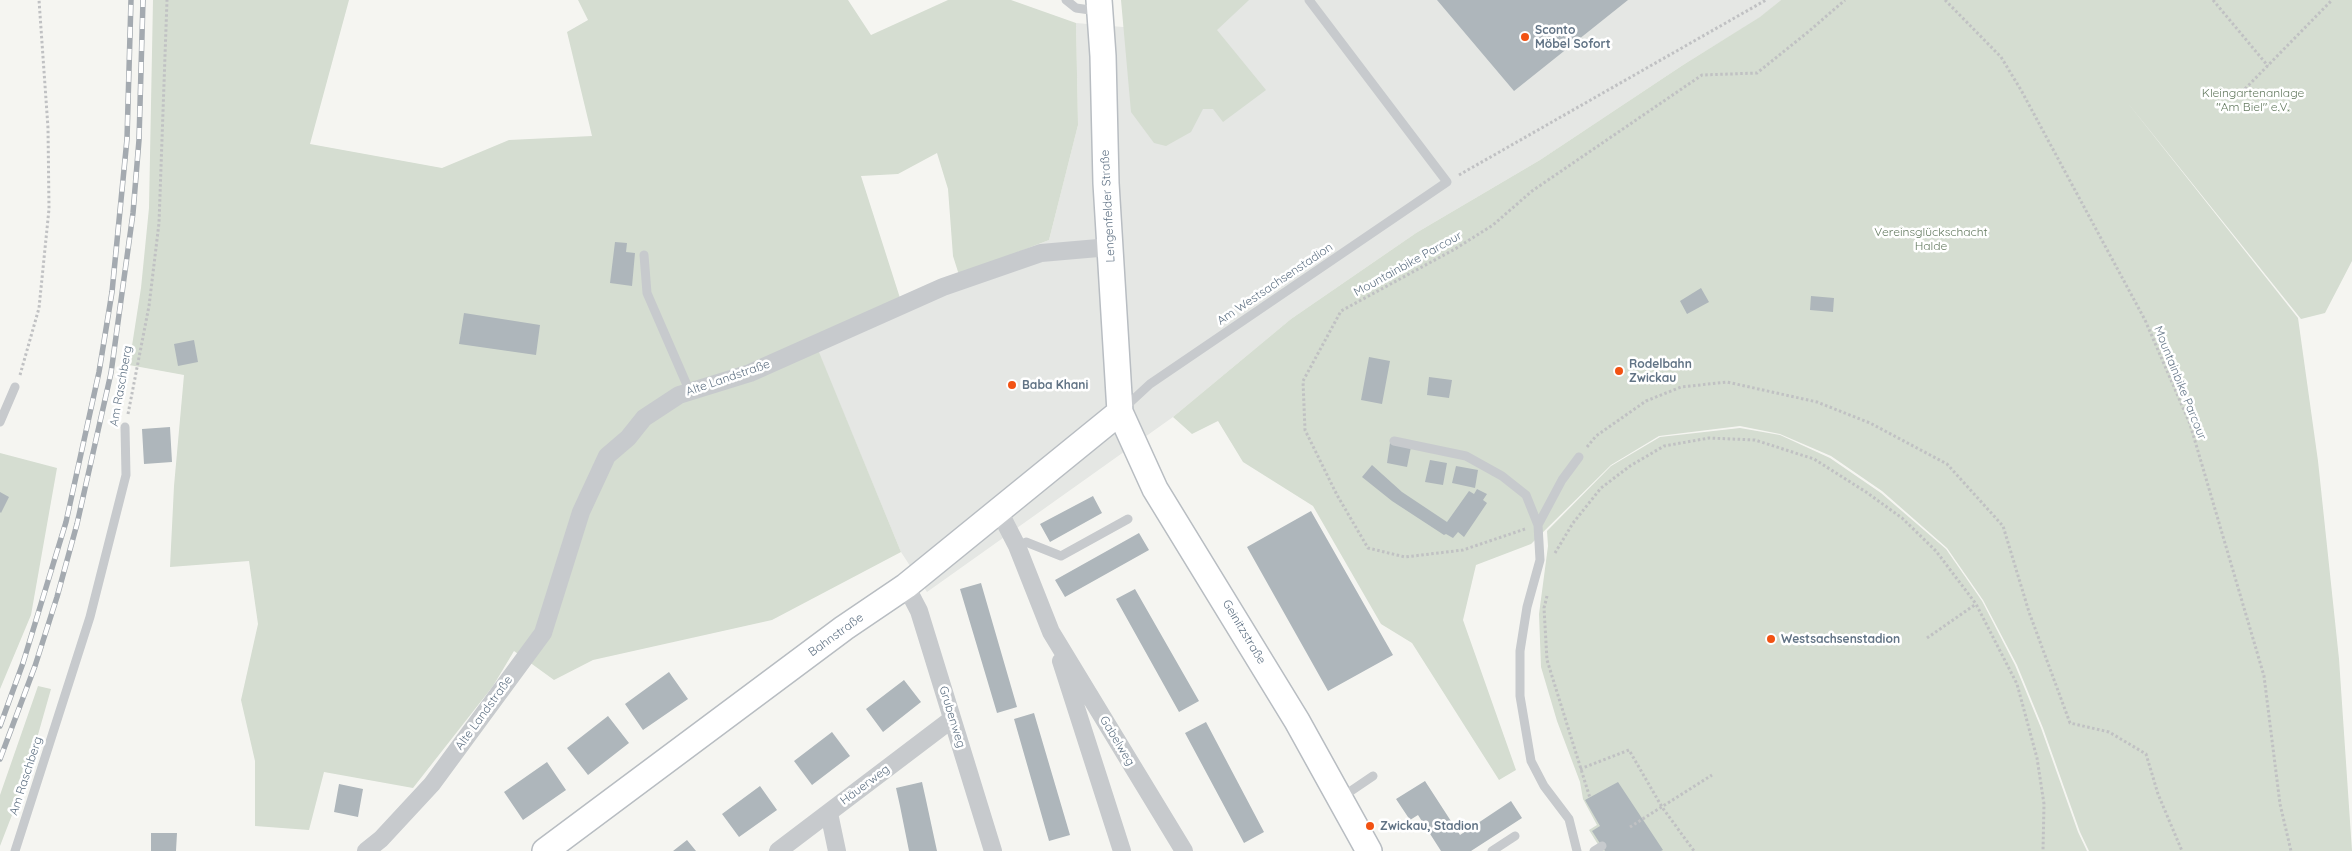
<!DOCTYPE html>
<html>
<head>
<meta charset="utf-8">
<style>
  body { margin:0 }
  canvas { display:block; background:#f5f5f1 }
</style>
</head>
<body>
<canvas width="2352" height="851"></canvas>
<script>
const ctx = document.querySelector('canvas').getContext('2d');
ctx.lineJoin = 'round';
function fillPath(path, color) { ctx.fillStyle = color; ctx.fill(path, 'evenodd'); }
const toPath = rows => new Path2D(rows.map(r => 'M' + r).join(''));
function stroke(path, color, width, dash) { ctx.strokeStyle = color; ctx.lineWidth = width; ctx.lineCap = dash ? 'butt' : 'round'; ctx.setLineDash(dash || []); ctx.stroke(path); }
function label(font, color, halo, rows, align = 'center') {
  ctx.font = font + ' Quicksand,sans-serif'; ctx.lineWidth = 5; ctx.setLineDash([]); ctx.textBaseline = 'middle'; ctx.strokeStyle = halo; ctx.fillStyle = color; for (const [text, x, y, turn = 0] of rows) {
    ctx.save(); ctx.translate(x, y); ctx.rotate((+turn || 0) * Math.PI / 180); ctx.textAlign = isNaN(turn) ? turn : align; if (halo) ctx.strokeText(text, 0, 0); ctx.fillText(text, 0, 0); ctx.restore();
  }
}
fillPath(toPath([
  [1243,0,1781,0,1761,17,1683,65,1540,160,1416,233,1291,319,1173,417,927,592,901,552,813,339,900,298,1049,240,1078,125,1076,23,1123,27,1213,26]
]), '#e5e7e4');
fillPath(toPath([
  [153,0,349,0,310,144,442,168,509,140,592,136,567,32,588,20,578,0,848,0,871,35,948,0,1011,0,1076,23,1078,125,1049,240,959,275,953,256,948,189,937,153,898,174,861,176,900,298,814,340,901,552,772,620,593,660,554,680,514,651,493,686,413,788,324,772,309,830,255,826,255,761,241,700,258,624,249,561,170,567,174,486,184,375,129,365,141,288,149,208],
  [1121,0,1249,0,1217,30,1266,90,1223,122,1213,109,1203,109,1191,132,1166,146,1154,143,1131,112],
  [1781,0,2352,0,2352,261,2325,313,2301,319,2127,102,2298,318,2318,461,2339,659,2352,851,2089,851,2080,832,2043,728,2017,665,1983,600,1947,548,1882,491,1831,456,1780,434,1740,426,1659,436,1611,465,1531,544,1476,565,1463,620,1516,770,1499,780,1412,643,1381,624,1313,506,1243,462,1218,421,1192,434,1173,417,1291,319,1416,233,1540,160,1683,65,1760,17],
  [1740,428,1780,435,1830,458,1881,493,1946,549,1982,601,2015,665,2041,728,2078,832,2087,851,1602,851,1589,830,1597,825,1583,799,1580,782,1557,721,1541,667,1539,614,1548,546,1547,531,1611,466,1660,437],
  [0,453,57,468,31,615,0,689],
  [38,686,51,689,24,784,0,846,0,795]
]), '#d5ddd1');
fillPath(toPath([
  [1437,0,1628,0,1514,91],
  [615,242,627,243,626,252,635,253,632,286,610,283],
  [1701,288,1709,302,1687,314,1680,301],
  [1811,296,1834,298,1833,312,1810,310],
  [464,313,540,325,536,355,459,344],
  [194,340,198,362,178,366,174,344],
  [1369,357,1390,361,1382,404,1361,400],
  [1429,377,1452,380,1449,398,1427,395],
  [170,427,172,462,144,464,142,429],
  [1390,443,1411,447,1407,467,1387,463],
  [1430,460,1447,463,1443,485,1425,482],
  [1372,465,1402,492,1447,522,1469,491,1474,494,1477,489,1487,494,1483,500,1487,503,1464,537,1458,532,1453,538,1446,534,1444,535,1392,501,1362,477],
  [1456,466,1478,470,1475,488,1452,483],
  [0,492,9,497,1,513,0,512],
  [1093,496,1102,513,1050,542,1040,524],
  [1311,511,1393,655,1328,691,1247,547],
  [1139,533,1149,550,1065,597,1055,580],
  [981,583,1017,707,997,713,960,589],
  [1135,589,1199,701,1179,712,1116,599],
  [669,672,688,699,643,730,625,704],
  [904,680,921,702,883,732,866,709],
  [1034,713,1070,835,1049,841,1014,719],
  [608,716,629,743,588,775,567,748],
  [1206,722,1264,832,1244,843,1185,733],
  [832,732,850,756,812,785,794,761],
  [547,762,566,790,523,820,504,792],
  [1425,781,1460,835,1511,801,1522,818,1471,851,1441,851,1418,815,1410,820,1396,799],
  [922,782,926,800,937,851,909,851,900,806,896,788],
  [1618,782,1663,850,1661,851,1605,851,1592,831,1600,826,1585,800],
  [339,784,363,789,358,817,334,812],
  [760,786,777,810,739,837,722,814],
  [151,833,177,833,176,851,151,851],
  [687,840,696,851,673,851]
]), '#aeb6bb');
const secondary = toPath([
  [1099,0,1103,56,1106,183,1120,412,1155,489,1297,721,1369,851],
  [545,851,844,628,906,586,1120,412]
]);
stroke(secondary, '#b8bdc2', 28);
stroke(toPath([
  [1945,0,2001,57,2021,90,2145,320,2190,424,2264,676,2280,804,2291,851],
  [2213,0,2268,66],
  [2238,96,2332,0],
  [1459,175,1766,0],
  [20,375,39,308,49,209,48,128,39,0],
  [128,414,149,306,159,223,167,0],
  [1587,447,1596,436,1646,401,1681,387,1727,382,1817,402,1870,423,1947,464,2003,526,2029,612,2070,723,2109,732,2146,754,2158,794,2182,851],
  [1525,529,1463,550,1405,557,1368,548,1337,495,1305,430,1303,381,1341,311,1455,249,1493,225,1532,191,1702,75,1757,73,1808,32,1845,0],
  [1555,553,1573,523,1601,488,1630,466,1664,446,1709,438,1755,440,1814,459,1866,492,1902,518,1936,551,1976,604,2017,684,2037,758,2044,804,2043,851],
  [1547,596,1544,608,1547,660,1590,798],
  [1927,638,1976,604],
  [1580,769,1629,750,1662,807,1694,851],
  [1630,827,1712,775]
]), '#c0c1c3', 3, [2.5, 2.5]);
stroke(toPath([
  [1066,0,1076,8,1097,11],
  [644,255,647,293,690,392],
  [1124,408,1150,384,1447,182,1309,0],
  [0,422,15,387],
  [1394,441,1466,456,1502,476,1526,495,1538,525,1540,560,1527,607,1520,651,1520,696,1531,761,1544,786,1569,819,1577,851],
  [1538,525,1562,480,1579,457],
  [1017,546,1026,542,1061,556,1128,519],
  [1342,797,1373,776],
  [15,851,90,617,126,475,125,427],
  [1492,851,1515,836],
  [1594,851,1602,846]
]), '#c7cacd', 9);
stroke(toPath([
  [999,511,1017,546,1051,632,1184,851],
  [906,586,919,611,993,851],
  [1061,661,1122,851],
  [829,813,837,851],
  [366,851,381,839,432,784,543,633,581,512,607,456,628,438,644,418,679,395,750,373,943,287,1041,253,1110,247],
  [778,851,952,719]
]), '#c7cacd', 18);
stroke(secondary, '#fff', 25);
const rail = toPath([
  [0,726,23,663,66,522,99,372,112,292,127,139,131,0],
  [0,759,35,666,57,597,77,524,111,373,133,213,139,140,143,0]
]);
stroke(rail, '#a4aab0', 5.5);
stroke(rail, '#fff', 4, [11]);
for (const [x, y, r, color] of [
  [1525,37,5,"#f25213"],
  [1619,371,5,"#f25213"],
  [1012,385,5,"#f25213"],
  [1771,639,5,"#f25213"],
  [1370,826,5,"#f25213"]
]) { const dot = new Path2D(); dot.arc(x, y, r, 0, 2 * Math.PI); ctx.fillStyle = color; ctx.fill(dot); stroke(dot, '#fff', 2); }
label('bold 12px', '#617385', '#fff', [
  ["Sconto",1535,30],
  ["Möbel Sofort",1535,44],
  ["Rodelbahn",1629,364],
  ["Zwickau",1629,378],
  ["Baba Khani",1022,385],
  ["Westsachsenstadion",1781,639],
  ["Zwickau, Stadion",1380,826]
], 'left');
label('12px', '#657b61', '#fff', [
  ["Kleingartenanlage",2253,93],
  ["\"Am Biel\" e.V.",2253,107],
  ["Vereinsglückschacht",1931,232],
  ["Halde",1931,246]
]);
label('12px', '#617385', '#fff', [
  ["Lengenfelder Straße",1108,206,-93],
  ["Mountainbike Parcour",1408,264,-29],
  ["Am Westsachsenstadion",1275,284,-34],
  ["Alte Landstraße",728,378,-19],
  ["Mountainbike Parcour",2180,383,68],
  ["Am Raschberg",121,386,-80],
  ["Geinitzstraße",1244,632,59],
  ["Bahnstraße",836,635,-36],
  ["Alte Landstraße",484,713,-54],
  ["Grubenweg",952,717,73],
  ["Gabelweg",1117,741,59],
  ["Am Raschberg",26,776,-72],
  ["Häuerweg",865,785,-37]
]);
</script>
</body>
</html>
